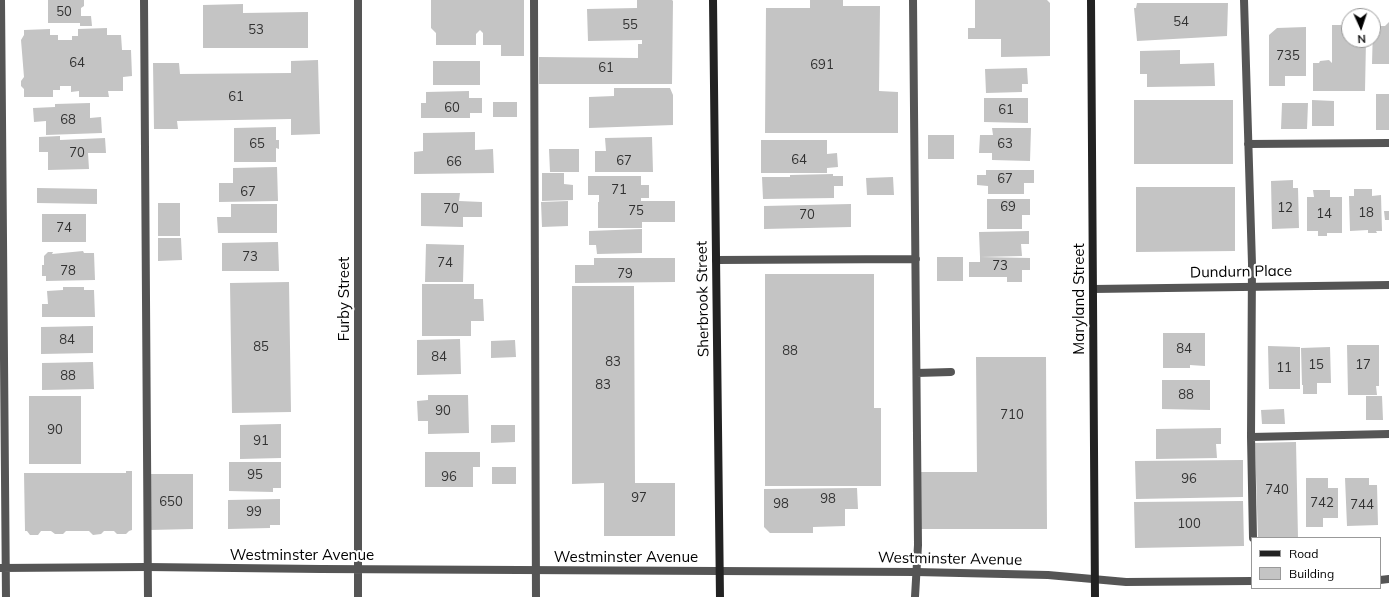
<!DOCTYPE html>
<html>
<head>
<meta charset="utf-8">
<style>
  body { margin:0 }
  #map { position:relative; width:1389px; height:597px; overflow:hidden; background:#fff; font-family:Mulish,sans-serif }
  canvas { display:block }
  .legend { position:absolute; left:1251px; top:537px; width:130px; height:52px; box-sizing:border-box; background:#fff; border:1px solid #999; margin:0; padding:5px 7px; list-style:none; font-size:12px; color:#000 }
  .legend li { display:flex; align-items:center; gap:8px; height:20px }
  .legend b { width:20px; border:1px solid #999 }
  .north { position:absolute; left:1341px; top:8px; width:40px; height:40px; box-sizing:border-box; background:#fff; border:1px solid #999; border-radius:50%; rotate:177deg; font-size:11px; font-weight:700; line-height:16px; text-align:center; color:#000 }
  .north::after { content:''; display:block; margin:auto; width:14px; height:18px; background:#000; clip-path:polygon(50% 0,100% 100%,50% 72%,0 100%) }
</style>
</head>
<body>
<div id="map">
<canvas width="1389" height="597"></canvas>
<ul class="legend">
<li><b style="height:5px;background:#222"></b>Road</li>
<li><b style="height:11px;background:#c4c4c4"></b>Building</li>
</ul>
<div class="north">N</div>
</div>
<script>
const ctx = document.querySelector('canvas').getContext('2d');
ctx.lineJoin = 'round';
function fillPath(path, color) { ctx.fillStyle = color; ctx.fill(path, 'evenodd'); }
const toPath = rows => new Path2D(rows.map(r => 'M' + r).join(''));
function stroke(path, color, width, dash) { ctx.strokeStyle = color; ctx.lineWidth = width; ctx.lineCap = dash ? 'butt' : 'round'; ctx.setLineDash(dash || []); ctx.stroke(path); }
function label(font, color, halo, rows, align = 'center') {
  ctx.font = font + ' Mulish,sans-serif'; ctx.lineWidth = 4; ctx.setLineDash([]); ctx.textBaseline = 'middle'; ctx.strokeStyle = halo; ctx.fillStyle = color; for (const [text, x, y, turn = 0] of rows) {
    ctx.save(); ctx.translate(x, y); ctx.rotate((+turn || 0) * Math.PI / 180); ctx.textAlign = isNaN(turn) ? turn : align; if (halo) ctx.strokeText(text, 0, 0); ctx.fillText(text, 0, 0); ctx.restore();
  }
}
fillPath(toPath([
  [48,0,84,0,84,6,81,8,81,16,91,16,92,26,80,26,80,23,48,23],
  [431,0,524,0,524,56,501,56,501,45,483,45,483,33,480,30,476,34,476,45,436,45,436,33,431,28],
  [637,0,672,0,673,1,672,84,539,84,539,57,638,58,638,44,642,44,642,40,588,41,587,9,637,8],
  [810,0,843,0,843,6,880,6,879,91,898,92,898,133,765,133,766,8,810,8],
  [975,0,1047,0,1050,3,1050,56,1001,57,1001,39,968,39,968,28,975,28],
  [1137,3,1228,3,1227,36,1137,41,1134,8,1136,8],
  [243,4,243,13,308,12,308,48,203,48,203,5],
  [1389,22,1389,64,1372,64,1373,26,1385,26],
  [1332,25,1349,25,1349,40,1366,40,1365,91,1313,91,1313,63,1319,63,1320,61,1329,60,1332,63],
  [1306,27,1306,76,1285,76,1285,86,1269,86,1269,35,1277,28],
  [107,28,107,35,121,35,122,50,131,50,132,76,123,77,123,91,108,91,109,97,79,97,79,91,71,92,71,86,60,86,60,90,53,90,53,97,24,97,24,89,21,86,21,81,24,77,21,40,24,35,24,30,50,29,50,35,58,35,58,40,72,40,72,36,78,36,78,29],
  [1180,50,1180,64,1214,63,1215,86,1147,87,1147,74,1140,74,1140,51],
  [318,60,320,134,291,135,291,119,177,121,178,129,154,129,153,63,179,63,180,74,291,73,291,61],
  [433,61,480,61,480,85,433,85],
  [1027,68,1028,84,1022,84,1022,92,986,93,985,69],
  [614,88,670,88,673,95,673,125,589,128,589,97,614,96],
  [469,91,469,98,482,98,482,113,470,113,470,118,421,118,421,103,426,103,426,92],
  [1376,94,1389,94,1389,130,1376,130],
  [984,98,1028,98,1028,123,984,122],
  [1134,100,1233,100,1233,164,1134,164],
  [1312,100,1334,101,1334,126,1312,126],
  [493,102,517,102,517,117,493,117],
  [90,103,90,118,101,117,102,133,46,135,46,121,34,122,33,108,55,107,55,104],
  [1282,103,1308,103,1307,129,1281,129],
  [276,127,276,140,279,140,279,149,276,148,276,162,234,162,234,128],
  [992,128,1031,128,1030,161,992,160,992,153,979,153,980,135,993,135],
  [475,132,475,150,493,149,494,173,414,174,414,152,423,151,423,133],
  [928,135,954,135,954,159,928,159],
  [60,136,60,140,105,138,106,153,88,153,89,169,48,170,48,152,39,152,39,137],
  [652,137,653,172,595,172,595,151,606,151,605,138],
  [761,140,827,140,827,154,837,153,838,167,827,168,827,173,761,173],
  [549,149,579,149,579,172,550,172],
  [277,167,278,201,219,202,219,183,233,183,233,168],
  [986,170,1034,170,1034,183,1024,183,1024,194,988,194,988,186,977,185,977,175,986,175],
  [542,173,564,173,564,184,573,185,573,200,542,201],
  [833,174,833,176,843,176,843,186,834,186,834,198,763,199,762,177,790,177,790,175],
  [588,176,641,176,641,185,649,185,649,198,641,198,641,201,675,201,675,222,642,222,642,228,598,228,598,202,599,202,599,195,588,195],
  [893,177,894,195,867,195,866,178],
  [1293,180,1293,188,1298,188,1299,228,1272,229,1271,181],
  [1136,187,1235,187,1235,251,1136,252],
  [37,188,97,189,97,204,37,203],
  [1354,189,1372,189,1372,196,1381,195,1382,231,1376,231,1377,233,1368,233,1368,230,1350,231,1349,196,1354,196],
  [1313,190,1330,190,1330,197,1342,197,1342,233,1327,233,1327,236,1318,236,1318,231,1307,231,1307,197,1314,197],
  [421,193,460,193,459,201,482,202,482,217,463,217,463,227,421,226],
  [987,199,1030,199,1030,215,1022,215,1022,229,987,229],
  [568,201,568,226,542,227,541,202],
  [158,203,180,203,180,236,158,236],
  [231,204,277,204,277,233,218,233,217,217,231,217],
  [851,204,851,227,764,229,764,206],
  [1384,211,1389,211,1389,220,1385,220],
  [42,214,86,214,86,242,42,242],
  [642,229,642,253,597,254,596,245,589,245,589,231],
  [1029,231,1029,244,1021,244,1022,256,980,257,979,232],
  [158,238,181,238,182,260,158,261],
  [278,242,279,271,222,271,222,243],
  [426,244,464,245,463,282,425,282],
  [83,251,84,253,94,253,95,280,46,281,46,276,42,276,42,265,44,265,44,256,48,252,53,252,52,254],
  [937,257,963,257,963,281,937,281],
  [980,257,1030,258,1030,270,1022,270,1022,282,1007,282,1007,277,969,277,969,262,980,262],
  [594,258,675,258,675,282,575,283,575,265,594,265],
  [765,274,874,274,874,408,881,408,881,486,765,486],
  [289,282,291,412,232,413,230,283],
  [422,284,474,284,474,299,483,299,484,321,471,321,471,336,422,336],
  [572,286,634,286,635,483,675,483,675,536,604,536,604,483,572,484],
  [63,287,84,287,84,290,94,290,95,317,42,317,42,304,48,304,47,291,63,290],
  [93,326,93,353,41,354,41,327],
  [1163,333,1205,333,1205,366,1190,365,1190,368,1163,368],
  [460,339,461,374,417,375,417,340],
  [515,340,516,357,491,358,491,341],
  [1347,345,1379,345,1379,386,1376,386,1377,395,1348,395],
  [1268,346,1300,347,1300,389,1269,389],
  [1330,347,1331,383,1317,383,1317,394,1303,394,1303,385,1302,385,1301,348],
  [976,357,1046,357,1047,529,921,529,920,472,977,472],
  [93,362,94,389,42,390,42,363],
  [1162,380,1210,380,1210,410,1162,409],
  [428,395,468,395,469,433,428,434,428,421,418,421,417,401,428,400],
  [29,396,81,396,81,464,29,464],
  [1366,396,1382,396,1383,420,1366,420],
  [1284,409,1285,424,1262,424,1261,410],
  [281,424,281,458,240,459,240,425],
  [491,425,515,425,515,442,491,443],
  [1221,428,1221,444,1216,444,1217,458,1156,459,1156,429],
  [1296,442,1298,538,1258,538,1255,443],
  [425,452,480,452,480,467,473,467,473,487,425,487],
  [1243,460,1243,497,1136,499,1135,461],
  [229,462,281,462,281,488,273,488,273,492,229,491],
  [492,467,516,467,516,484,492,484],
  [126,471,132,471,132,530,129,531,126,534,117,534,114,531,104,531,101,534,93,535,89,531,66,531,63,534,55,534,51,531,41,531,38,535,30,535,27,531,25,531,24,473,126,473],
  [149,474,193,474,193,529,149,530],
  [1306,478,1328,478,1328,488,1338,488,1338,518,1323,518,1323,527,1306,527],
  [1345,478,1369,478,1369,485,1377,485,1378,525,1347,526],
  [857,488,858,509,845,509,845,526,813,527,813,533,770,533,764,527,764,489],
  [280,499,280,525,270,525,270,528,228,529,228,500],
  [1243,501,1244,546,1135,548,1134,502]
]), '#c4c4c4');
stroke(toPath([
  [144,0,148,597],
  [534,0,536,597],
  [913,0,918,545,915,597],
  [1244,0,1252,264,1251,437,1253,538],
  [1248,144,1389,143],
  [716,260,916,259],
  [917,373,951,372],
  [1251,437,1389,434]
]), '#555', 8);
stroke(toPath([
  [1,0,6,597],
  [358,0,358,597],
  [1093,289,1389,285],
  [0,568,147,567,321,569,916,572,1048,575,1126,582,1252,581],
  [1380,580,1389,579]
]), '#555', 8);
stroke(toPath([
  [713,0,720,597],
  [1091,0,1095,597]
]), '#222', 8);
label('13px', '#313131', null, [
  ["50",64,12],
  ["54",1181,22],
  ["55",630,25],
  ["53",256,30],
  ["735",1288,56],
  ["64",77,63],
  ["691",822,65],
  ["61",606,68],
  ["61",236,97],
  ["60",452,108],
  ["61",1006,110],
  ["68",68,120],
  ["65",257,144],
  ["63",1005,144],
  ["70",77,153],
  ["64",799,160],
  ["67",624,161],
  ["66",454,162],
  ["67",1005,179],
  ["71",619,190],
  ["67",248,192],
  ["69",1008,207],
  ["12",1285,208],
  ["70",451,209],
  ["75",636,211],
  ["18",1366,213],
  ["14",1324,214],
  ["70",807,215],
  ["74",64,228],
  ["73",250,257],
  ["74",445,263],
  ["73",1000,266],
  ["78",68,271],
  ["79",625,274],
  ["84",67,340],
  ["85",261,347],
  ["84",1184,349],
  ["88",790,351],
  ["84",439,357],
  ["83",613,362],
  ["15",1316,365],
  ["17",1363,365],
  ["11",1284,368],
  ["88",68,376],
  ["83",603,385],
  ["88",1186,395],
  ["90",443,411],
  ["710",1012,415],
  ["90",55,430],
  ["91",261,441],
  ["95",255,475],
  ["96",449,477],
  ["96",1189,479],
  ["740",1277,490],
  ["97",639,498],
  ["98",828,499],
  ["650",171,502],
  ["742",1322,503],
  ["98",781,504],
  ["744",1362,505],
  ["99",254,512],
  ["100",1189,524]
]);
label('15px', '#000', '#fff', [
  ["Dundurn Place",1241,272,-1],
  ["Furby Street",344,299,-90],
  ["Sherbrook Street",703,299,-91],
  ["Maryland Street",1079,299,-90],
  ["Westminster Avenue",302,555],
  ["Westminster Avenue",626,557],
  ["Westminster Avenue",950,559,1]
]);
</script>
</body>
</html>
